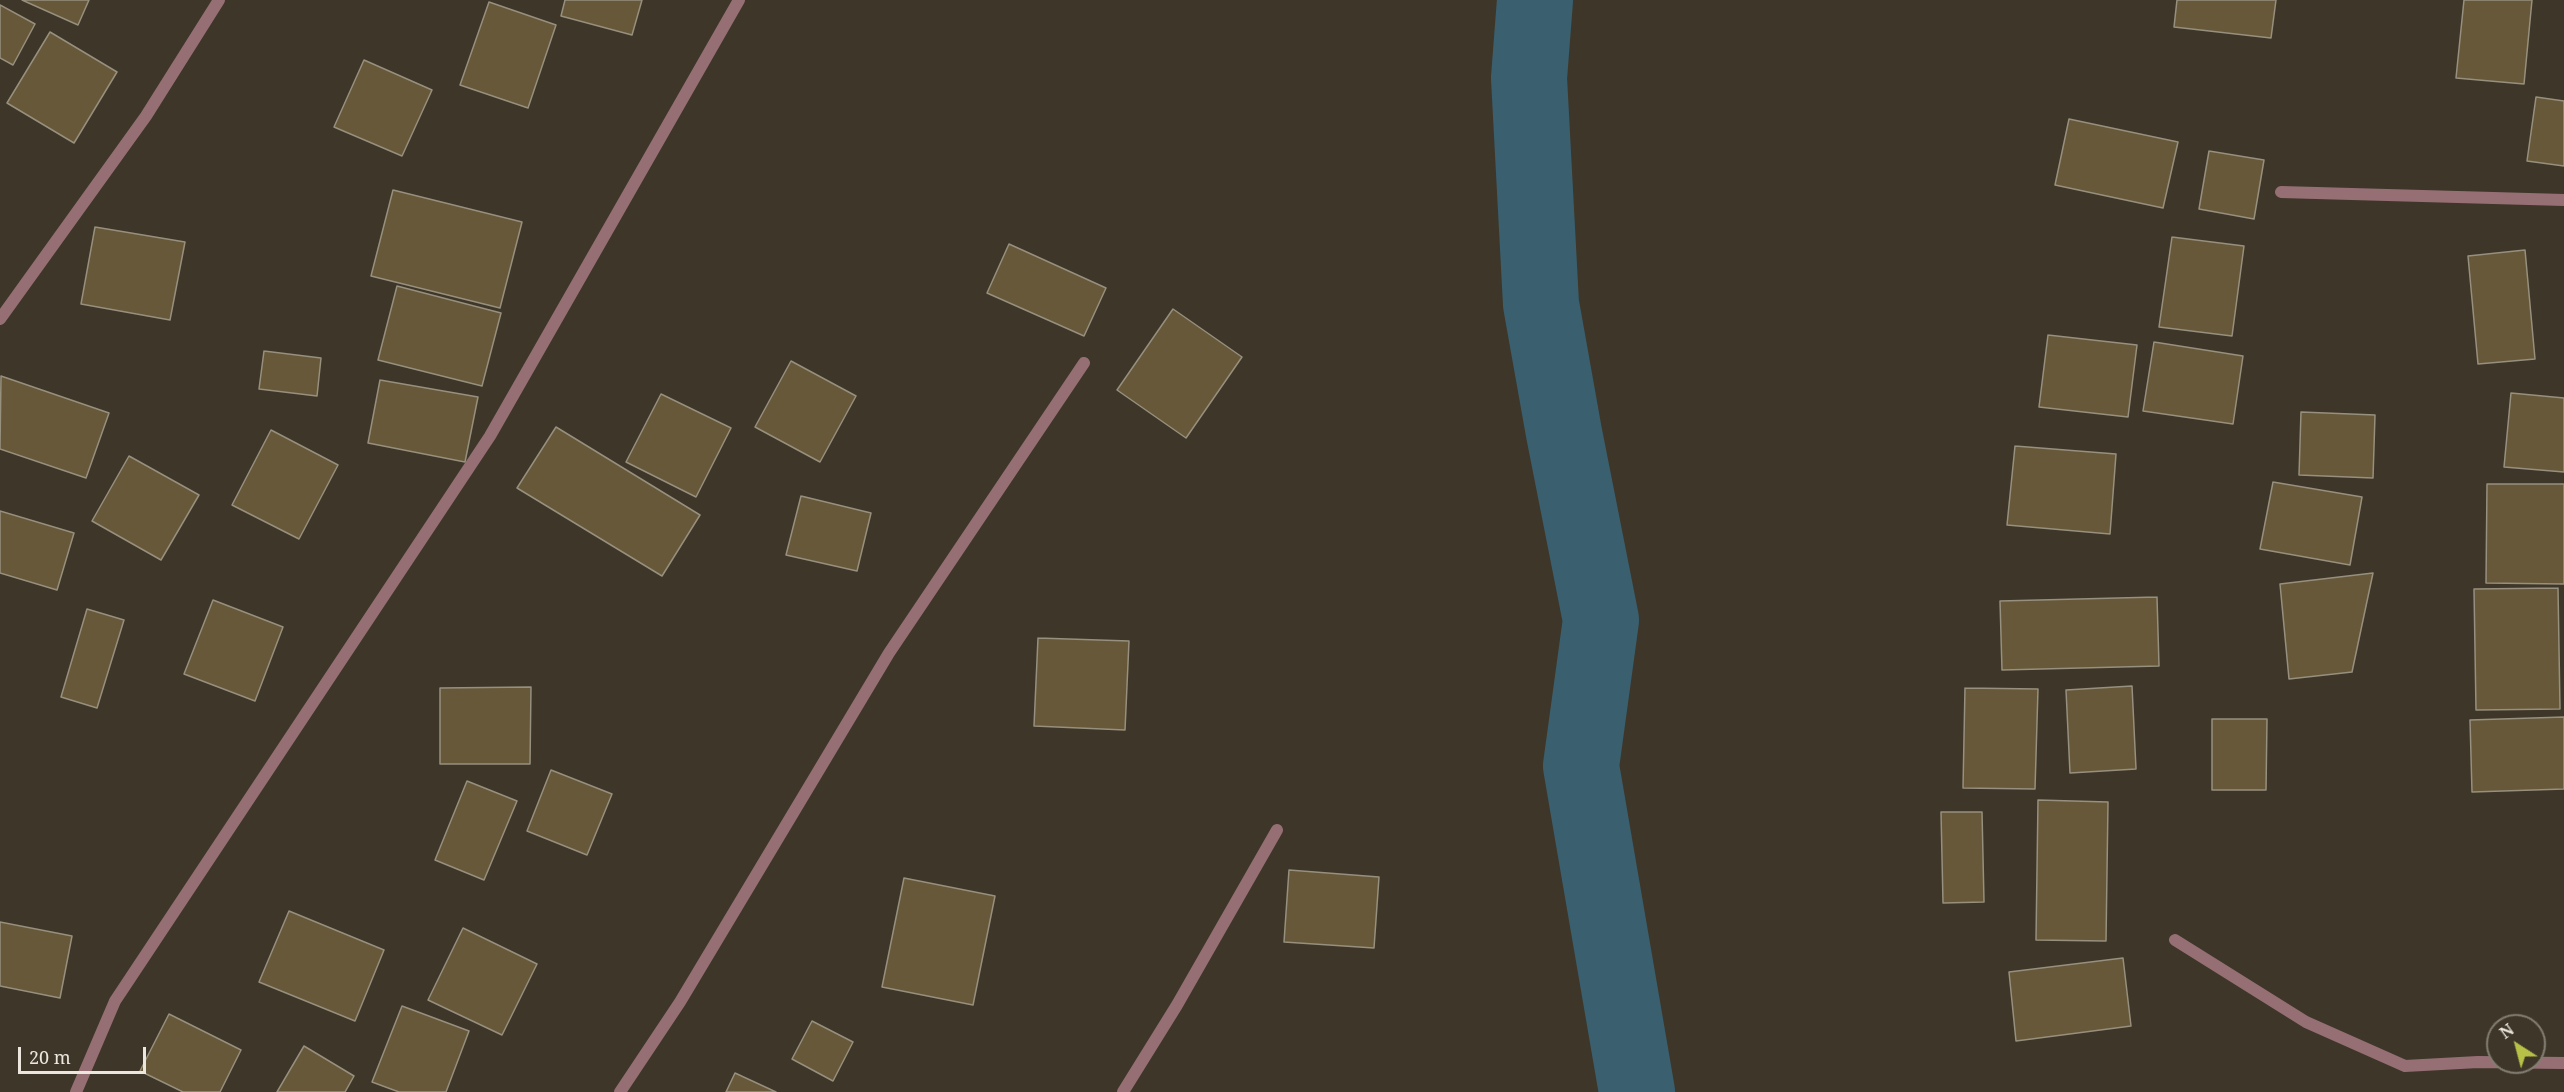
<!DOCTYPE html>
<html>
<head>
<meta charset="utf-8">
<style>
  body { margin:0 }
  #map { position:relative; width:2564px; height:1092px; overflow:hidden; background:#3e3729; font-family:"Noto Serif",serif }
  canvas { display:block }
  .north { position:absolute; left:2486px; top:1014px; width:60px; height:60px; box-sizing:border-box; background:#3e3729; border:2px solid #837d71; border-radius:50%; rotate:324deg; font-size:16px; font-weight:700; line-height:24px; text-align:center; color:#ebe7de }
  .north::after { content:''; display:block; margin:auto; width:21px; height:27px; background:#b7c148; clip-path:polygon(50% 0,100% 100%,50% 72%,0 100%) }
  .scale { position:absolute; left:18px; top:1047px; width:128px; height:27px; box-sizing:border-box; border:3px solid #ebe7de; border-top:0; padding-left:8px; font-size:18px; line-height:21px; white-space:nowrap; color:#ebe7de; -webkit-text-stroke:4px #3e3729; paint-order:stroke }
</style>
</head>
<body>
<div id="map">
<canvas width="2564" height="1092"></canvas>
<div class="north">N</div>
<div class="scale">20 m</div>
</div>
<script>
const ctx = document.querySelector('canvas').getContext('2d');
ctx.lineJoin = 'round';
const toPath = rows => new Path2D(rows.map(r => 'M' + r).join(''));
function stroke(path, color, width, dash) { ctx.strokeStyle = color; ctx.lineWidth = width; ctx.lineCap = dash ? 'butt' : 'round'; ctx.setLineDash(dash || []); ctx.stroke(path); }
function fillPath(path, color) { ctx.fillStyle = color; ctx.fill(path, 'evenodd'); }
stroke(toPath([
  [1535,0,1529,78,1541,304,1564,433,1601,620,1581,766,1637,1092]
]), '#3a6070', 76);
const building = toPath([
  [22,0,89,0,78,25,22,0],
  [565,0,642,0,632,35,561,16,565,0],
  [2177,0,2276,0,2271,38,2174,27,2177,0],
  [2464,0,2532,0,2524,84,2456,78,2464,0],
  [489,2,556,25,528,108,460,85,489,2],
  [0,5,35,24,13,65,0,58,0,5],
  [50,32,117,72,74,143,7,103,50,32],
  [364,60,432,90,402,156,334,127,364,60],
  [2536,97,2564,101,2564,166,2527,161,2536,97],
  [2069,119,2178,142,2163,208,2055,185,2069,119],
  [2209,151,2264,160,2254,219,2199,209,2209,151],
  [393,190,522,222,500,308,371,276,393,190],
  [95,227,185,242,170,320,81,304,95,227],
  [2172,237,2244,246,2232,336,2159,327,2172,237],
  [1009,244,1106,288,1084,336,987,293,1009,244],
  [2525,250,2535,359,2478,364,2468,256,2525,250],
  [397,286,501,313,482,386,378,360,397,286],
  [1173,309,1242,357,1186,438,1117,390,1173,309],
  [2048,335,2137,345,2128,417,2039,407,2048,335],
  [2154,342,2243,356,2233,424,2143,411,2154,342],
  [264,351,321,358,317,396,259,389,264,351],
  [791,361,856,396,820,462,755,427,791,361],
  [1,376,109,413,86,478,0,449,1,376],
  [380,380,478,397,465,462,368,443,380,380],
  [2511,393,2564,398,2564,472,2504,467,2511,393],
  [661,394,731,428,696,497,626,462,661,394],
  [2301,412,2375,415,2373,478,2299,475,2301,412],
  [556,427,700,515,662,576,517,488,556,427],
  [271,430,338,465,299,539,232,505,271,430],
  [2015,446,2116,454,2110,534,2007,525,2015,446],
  [129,456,199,495,161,560,92,521,129,456],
  [2273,482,2362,497,2350,565,2260,549,2273,482],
  [2487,484,2564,484,2564,584,2486,583,2487,484],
  [801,496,871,513,857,571,786,555,801,496],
  [0,511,74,533,57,590,0,573,0,511],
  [2373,573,2352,672,2289,679,2280,584,2373,573],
  [2558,588,2560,709,2476,710,2474,589,2558,588],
  [2157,597,2159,666,2002,670,2000,601,2157,597],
  [213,600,283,627,255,701,184,674,213,600],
  [87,609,124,620,97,708,61,697,87,609],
  [1038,638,1129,641,1125,730,1034,726,1038,638],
  [2132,686,2136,769,2070,773,2066,690,2132,686],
  [531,687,530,764,440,764,440,688,531,687],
  [1965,688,2038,689,2035,789,1963,788,1965,688],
  [2564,717,2564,789,2472,792,2470,720,2564,717],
  [2212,719,2267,719,2266,790,2212,790,2212,719],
  [551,770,612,794,587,855,527,831,551,770],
  [467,781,517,801,484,880,435,860,467,781],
  [2038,800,2108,802,2106,941,2036,940,2038,800],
  [1941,812,1982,812,1984,902,1943,903,1941,812],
  [1289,870,1379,877,1374,948,1284,942,1289,870],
  [904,878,995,896,973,1005,882,987,904,878],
  [289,911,384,950,355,1021,259,982,289,911],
  [0,922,72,936,60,998,0,986,0,922],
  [463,928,537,964,502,1035,428,1000,463,928],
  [2123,958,2131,1026,2016,1041,2009,972,2123,958],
  [402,1006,469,1031,446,1092,399,1092,372,1082,402,1006],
  [169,1014,241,1050,220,1092,183,1092,140,1071,169,1014],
  [812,1021,853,1042,833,1081,792,1059,812,1021],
  [304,1046,354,1076,345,1092,277,1092,304,1046],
  [735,1073,776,1092,726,1092,735,1073]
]);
fillPath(building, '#665838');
stroke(building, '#97907f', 1.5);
stroke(toPath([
  [2281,192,2564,200],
  [0,319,146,116,219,0],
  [2175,940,2306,1022,2405,1066,2478,1062,2564,1063],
  [76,1092,115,1001,490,436,739,0],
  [620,1092,680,1002,889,653,1084,363],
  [1123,1092,1177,1005,1277,830]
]), '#966f75', 12);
</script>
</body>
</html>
